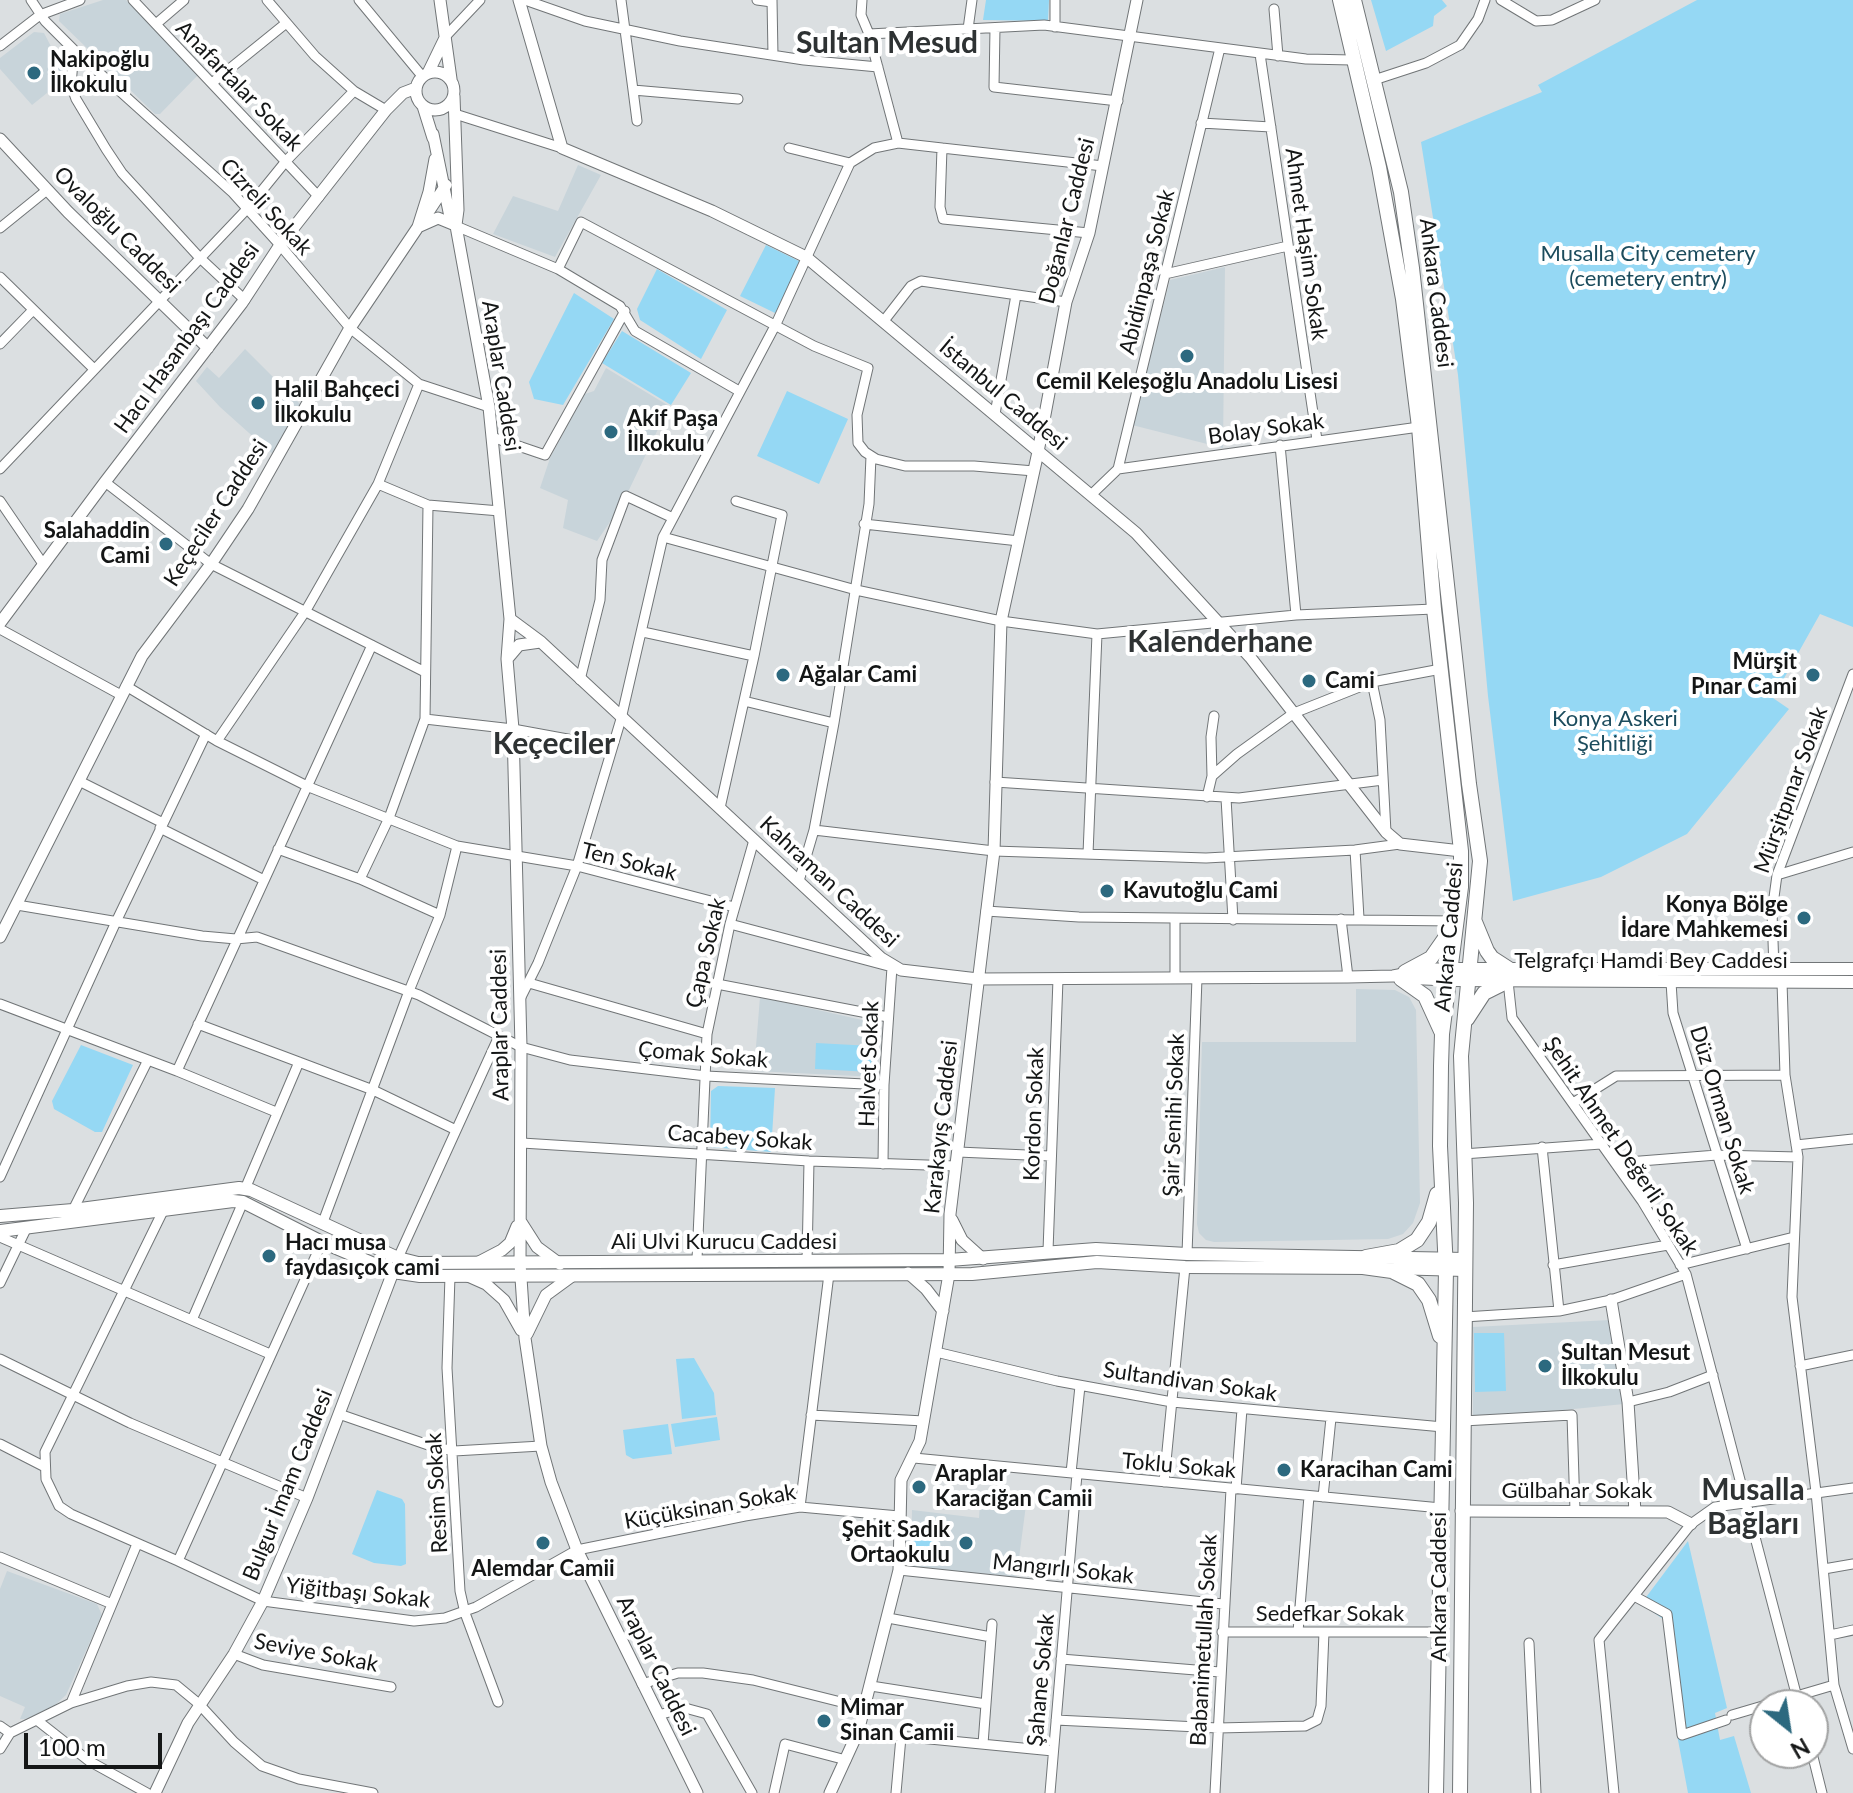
<!DOCTYPE html>
<html>
<head>
<meta charset="utf-8">
<style>
  body { margin:0 }
  #map { position:relative; width:1853px; height:1793px; overflow:hidden; background:#dbdfe1; font-family:Lato,sans-serif }
  canvas { display:block }
  .north { position:absolute; left:1749px; top:1689px; width:80px; height:80px; box-sizing:border-box; background:#fff; border:2px solid #a1a2a2; border-radius:50%; rotate:150deg; font-size:22px; font-weight:700; line-height:32px; text-align:center; color:#141616 }
  .north::after { content:''; display:block; margin:auto; width:28px; height:36px; background:#2c697f; clip-path:polygon(50% 0,100% 100%,50% 72%,0 100%) }
  .scale { position:absolute; left:24px; top:1733px; width:138px; height:36px; box-sizing:border-box; border:4px solid #141616; border-top:0; padding-left:10px; font-size:24px; line-height:28px; white-space:nowrap; color:#141616; -webkit-text-stroke:6px #fff; paint-order:stroke }
</style>
</head>
<body>
<div id="map">
<canvas width="1853" height="1793"></canvas>
<div class="north">N</div>
<div class="scale">100 m</div>
</div>
<script>
const ctx = document.querySelector('canvas').getContext('2d');
ctx.lineJoin = 'round';
function fillPath(path, color) { ctx.fillStyle = color; ctx.fill(path, 'evenodd'); }
const toPath = rows => new Path2D(rows.map(r => 'M' + r).join(''));
function stroke(path, color, width, dash) { ctx.strokeStyle = color; ctx.lineWidth = width; ctx.lineCap = dash ? 'butt' : 'round'; ctx.setLineDash(dash || []); ctx.stroke(path); }
function label(font, color, halo, rows, align = 'center') {
  ctx.font = font + ' Lato,sans-serif'; ctx.lineWidth = 8; ctx.setLineDash([]); ctx.textBaseline = 'middle'; ctx.strokeStyle = halo; ctx.fillStyle = color; for (const [text, x, y, turn = 0] of rows) {
    ctx.save(); ctx.translate(x, y); ctx.rotate((+turn || 0) * Math.PI / 180); ctx.textAlign = isNaN(turn) ? turn : align; if (halo) ctx.strokeText(text, 0, 0); ctx.fillText(text, 0, 0); ctx.restore();
  }
}
fillPath(toPath([
  [103,0,126,0,197,69,198,75,160,114,155,114,59,21,60,14],
  [34,32,44,33,67,77,32,105,0,69,0,58],
  [578,165,601,175,555,257,493,234,513,196,558,211],
  [1225,267,1223,448,1132,425,1170,280],
  [245,349,305,409,277,458,220,407,196,381,207,367,219,378],
  [606,368,669,406,628,492,624,492,614,516,597,541,563,528,568,500,540,488,550,458,585,394,594,391],
  [1356,989,1395,990,1409,997,1416,1010,1420,1203,1413,1223,1403,1234,1388,1239,1214,1242,1206,1240,1199,1233,1197,1224,1202,1042,1356,1042],
  [760,997,880,1024,877,1077,754,1071],
  [1610,1320,1624,1404,1473,1419,1473,1327],
  [980,1503,1026,1505,1016,1581,911,1566,912,1510,979,1518],
  [7,1571,97,1604,102,1615,66,1695,52,1708,25,1719,20,1719,25,1707,0,1696,0,1589]
]), '#c8d4da');
fillPath(toPath([
  [986,0,1049,0,1048,21,983,20],
  [1371,0,1442,0,1447,6,1434,16,1433,26,1386,51],
  [1697,0,1853,0,1853,627,1820,614,1773,698,1789,709,1687,834,1601,877,1513,901,1488,696,1458,375,1421,142,1542,92,1538,85],
  [766,245,801,262,775,313,740,296],
  [657,269,727,310,701,359,640,320,637,309],
  [574,293,614,319,563,405,534,399,529,382],
  [622,331,691,373,671,405,602,363],
  [787,391,848,419,819,484,757,456],
  [816,1043,872,1046,871,1072,815,1069],
  [81,1045,133,1065,102,1132,95,1132,54,1109,52,1101],
  [718,1086,775,1088,771,1152,710,1147,711,1091],
  [1474,1333,1504,1333,1506,1391,1475,1392],
  [694,1358,714,1393,716,1415,682,1419,676,1359],
  [717,1417,720,1440,675,1447,671,1424],
  [668,1424,672,1454,633,1459,626,1455,623,1430],
  [377,1490,402,1499,405,1504,406,1564,401,1566,374,1563,352,1554],
  [912,1523,935,1525,933,1564,910,1563],
  [1688,1541,1727,1708,1715,1713,1720,1740,1734,1736,1751,1793,1688,1793,1678,1740,1666,1621,1641,1604]
]), '#95d8f4');
const minor = toPath([
  [31,0,45,21,74,50,233,193,280,245,350,328,419,384,489,407],
  [133,0,319,197],
  [267,0,315,56,354,91,386,110],
  [359,0,422,76],
  [525,0,585,21,680,41,804,60,878,67],
  [621,0,633,90,738,99],
  [757,0,772,2],
  [772,0,773,55],
  [1501,0,1536,21,1552,20,1595,0],
  [1274,9,1278,56],
  [156,24,184,0],
  [1055,27,1055,0],
  [995,28,994,87,1118,101],
  [968,29,972,0],
  [869,34,1044,25,1306,59,1352,60],
  [445,37,480,0],
  [0,46,40,15,80,0],
  [74,50,71,85,76,99,106,149,122,173,199,257,245,300],
  [1260,54,1317,440],
  [1374,80,1426,63,1460,45,1478,19,1485,0],
  [212,83,285,24],
  [633,90,637,121],
  [455,114,562,148],
  [1201,123,1271,127],
  [898,143,942,148,940,207,943,219,1089,233],
  [789,148,850,163],
  [942,148,1103,166],
  [456,226,558,269,620,306,635,331,739,391],
  [0,228,47,190],
  [558,269,581,222,814,346,868,368,857,415,858,443,865,452,876,459,905,466,974,466,1034,471],
  [1165,274,1288,246],
  [0,277,94,369],
  [883,322,911,286,921,281,1066,302],
  [0,344,33,310],
  [995,414,1016,295],
  [492,437,545,455,625,311],
  [1280,445,1296,615],
  [0,469,247,209,286,161,354,91],
  [1118,469,1419,427],
  [105,482,211,564,425,672],
  [378,484,428,505,500,511],
  [1092,494,1118,469,1220,48],
  [0,501,43,564],
  [864,524,1019,541],
  [663,537,856,590,1001,621,1097,634,1296,615,1434,609],
  [0,629,121,695],
  [643,632,754,656],
  [580,680,600,600,602,560,626,496,673,518],
  [1372,682,1380,720,1386,832],
  [126,686,217,741,309,787,457,846,577,866,734,907],
  [744,701,834,723],
  [425,719,513,729,611,747],
  [217,741,305,612,378,484,419,384],
  [1212,776,1211,737,1214,716],
  [79,781,163,823],
  [995,782,1239,798,1383,780],
  [1207,797,1212,776,1237,754,1294,713,1372,682,1441,669],
  [1226,798,1233,920],
  [720,808,754,656,782,515,736,501],
  [160,828,264,880],
  [814,830,994,851,1206,858,1355,850,1400,844],
  [278,849,360,879,440,915],
  [1355,850,1359,918],
  [1088,854,1097,634],
  [1777,875,1853,852],
  [360,879,389,818,425,719,428,505],
  [799,881,814,830,834,723,869,504,871,456],
  [17,905,202,936,236,939,257,937,419,995,521,1047,570,1060,706,1076,884,1085],
  [986,911,1079,917,1456,921],
  [1175,919,1175,978],
  [1341,919,1348,977],
  [730,924,892,967,884,1085,883,1164],
  [1774,969,1772,912,1777,875,1853,674],
  [1508,981,1512,1018,1642,1201,1686,1274,1799,1705],
  [1671,982,1673,1013,1747,1249],
  [1782,982,1785,1075,1798,1157,1792,1297,1816,1492,1834,1685,1853,1749],
  [529,983,707,1034],
  [717,984,888,1017],
  [520,999,538,963,577,866,621,719,663,537,776,324,850,163,874,148,898,143,869,34,861,15,862,0],
  [0,1004,177,1071,276,1112],
  [198,1024,373,1090,456,1130],
  [177,1071,372,645],
  [1573,1103,1616,1076,1785,1075],
  [522,1143,809,1161,956,1166],
  [1796,1145,1853,1139],
  [1542,1147,1559,1311],
  [958,1152,1050,1156],
  [1463,1154,1601,1144],
  [1615,1163,1717,1155,1798,1157],
  [0,1177,115,924,206,734],
  [245,1189,299,1062],
  [73,1210,148,1060],
  [163,1211,45,1452,46,1479,59,1506,71,1514,178,1561,263,1601,414,1621,445,1618,476,1607,577,1550,745,1516,800,1507,899,1516],
  [323,1222,409,991,440,915,457,846],
  [0,1237,270,1354],
  [1048,1251,1058,979],
  [1187,1254,1197,978],
  [398,1258,499,1036],
  [697,1259,707,1034,730,924,754,840],
  [807,1261,809,1161],
  [1553,1265,1668,1245],
  [1680,1265,1794,1237],
  [450,1276,447,1368,460,1591,465,1613,498,1702],
  [0,1283,26,1229],
  [1464,1317,1559,1311,1611,1300,1686,1274],
  [192,1320,243,1202],
  [936,1352,1057,1381,1172,1402,1443,1427],
  [0,1359,130,1423,307,1498],
  [1800,1366,1853,1355],
  [1628,1402,1669,1392,1713,1375],
  [339,1414,431,1446,454,1451,541,1446],
  [811,1415,924,1421],
  [1463,1421,1572,1415,1575,1511],
  [0,1444,45,1467],
  [914,1458,1441,1508],
  [1071,1473,1080,1386],
  [1164,1482,1185,1267],
  [1236,1489,1242,1409],
  [1323,1497,1331,1418],
  [800,1507,829,1274],
  [0,1557,112,1604],
  [178,1561,322,1242],
  [1824,1569,1853,1564],
  [899,1570,1223,1604],
  [1634,1596,1667,1614,1682,1735,1726,1720],
  [888,1618,991,1637],
  [1222,1632,1439,1632],
  [1298,1632,1309,1496],
  [1830,1635,1853,1630],
  [1529,1643,1536,1793],
  [234,1654,263,1665,391,1687],
  [1061,1659,1220,1672],
  [642,1684,678,1673,703,1673,753,1680,865,1708],
  [871,1686,986,1704],
  [71,1703,137,1544],
  [658,1715,685,1708,707,1714,752,1793],
  [1732,1715,1834,1685],
  [1056,1720,1218,1728,1305,1726,1317,1720,1321,1706,1324,1632],
  [38,1721,89,1761,147,1793],
  [0,1726,10,1733],
  [858,1732,1053,1751],
  [983,1744,992,1624],
  [0,1749,10,1733,71,1703,127,1686,151,1682,176,1685,199,1704,234,1742,262,1766,299,1779,373,1793],
  [1812,1753,1822,1793],
  [774,1793,785,1744,846,1760],
  [896,1793,901,1737],
  [1050,1793,1077,1474],
  [1215,1793,1231,1489],
  [1614,1793,1599,1640,1613,1622,1691,1524,1715,1507,1853,1488]
]);
const tertiary = toPath([
  [440,0,451,79],
  [519,0,562,148,712,211,806,257,1136,533,1250,657,1386,832,1400,844,1461,851],
  '416 91a19 19 0 1 1 38 0a19 19 0 1 1-38 0Z',
  [428,73,445,38],
  [454,96,458,210,456,225],
  [423,106,433,138],
  [433,134,449,212,456,226,489,407,510,619,507,659,513,729,521,1047,520,1263,525,1338,541,1446,551,1482,577,1550,697,1793],
  [0,139,68,212,208,348],
  [425,217,446,185],
  [420,226,438,218,455,225],
  [510,619,541,642,881,958,901,970,978,979,1348,977,1393,976,1430,969,1450,969],
  [0,623,105,482,242,303,280,245,386,110,403,93,416,88],
  [508,658,519,645,540,642],
  [0,937,142,656,211,564,248,509,350,328,418,227,429,192,435,159],
  [1401,978,1448,980],
  [952,1220,962,1240,983,1259],
  [521,1222,537,1247,560,1264],
  [479,1262,502,1250,510,1243,517,1226],
  [908,1273,926,1289,943,1311],
  [468,1276,486,1284,504,1300,521,1330],
  [1611,1300,1628,1402,1635,1512],
  [527,1334,546,1295,572,1276],
  [1461,1511,1668,1512,1691,1524],
  [155,1793,188,1723,234,1654,263,1601,307,1498,393,1272],
  [830,1793,858,1732,899,1570,901,1480,920,1441,949,1274,950,1214,994,851,1001,621,1038,452,1066,302,1089,233,1137,0]
]);
const secondary = toPath([
  [1450,969,1853,969],
  [1448,980,1853,982],
  [0,1216,73,1210,239,1188,251,1190,398,1258,418,1263,949,1260,1096,1249,1187,1254,1466,1259],
  [0,1231,233,1201,243,1202,322,1242,393,1272,420,1276,972,1274,1097,1262,1185,1267,1370,1268],
  [1389,1268,1465,1270]
]);
const primary = toPath([
  [1340,0,1379,167,1403,299,1419,427,1434,609,1461,851,1461,887,1442,1034,1441,1066,1440,1146,1446,1270,1436,1793],
  [1354,0,1401,192,1412,268,1469,784,1480,861,1461,1056,1466,1203,1460,1793],
  [1475,922,1487,951,1492,958,1509,969],
  [1405,972,1431,958,1452,928],
  [1401,979,1425,996,1441,1031],
  [1467,1019,1484,993,1508,981],
  [1366,1257,1399,1251,1417,1240,1429,1222,1437,1194],
  [1363,1267,1392,1271,1418,1284,1429,1300,1440,1336]
]);
stroke(minor, '#717577', 11);
stroke(tertiary, '#717577', 13);
stroke(secondary, '#717577', 14);
stroke(primary, '#717577', 16);
stroke(minor, '#fff', 9);
stroke(tertiary, '#fff', 11);
stroke(secondary, '#fff', 12);
stroke(primary, '#fff', 14);
for (const [x, y, r, color] of [
  [34,73,8,"#2c697f"],
  [1187,356,8,"#2c697f"],
  [258,403,8,"#2c697f"],
  [611,432,8,"#2c697f"],
  [166,544,8,"#2c697f"],
  [783,675,8,"#2c697f"],
  [1813,675,8,"#2c697f"],
  [1309,681,8,"#2c697f"],
  [1107,891,8,"#2c697f"],
  [1804,918,8,"#2c697f"],
  [269,1256,8,"#2c697f"],
  [1545,1366,8,"#2c697f"],
  [1284,1470,8,"#2c697f"],
  [919,1487,8,"#2c697f"],
  [543,1543,8,"#2c697f"],
  [966,1543,8,"#2c697f"],
  [824,1721,8,"#2c697f"]
]) { const dot = new Path2D(); dot.arc(x, y, r, 0, 2 * Math.PI); ctx.fillStyle = color; ctx.fill(dot); stroke(dot, '#fff', 3); }
label('bold 22px', '#141616', '#fff', [
  ["Nakipoğlu",50,60],
  ["İlkokulu",50,85],
  ["Cemil Keleşoğlu Anadolu Lisesi",1187,382,"center"],
  ["Halil Bahçeci",274,390],
  ["İlkokulu",274,415],
  ["Akif Paşa",627,419],
  ["İlkokulu",627,444],
  ["Salahaddin",150,531,"right"],
  ["Cami",150,556,"right"],
  ["Mürşit",1797,662,"right"],
  ["Pınar Cami",1797,687,"right"],
  ["Ağalar Cami",799,675],
  ["Cami",1325,681],
  ["Kavutoğlu Cami",1123,891],
  ["Konya Bölge",1788,905,"right"],
  ["İdare Mahkemesi",1788,930,"right"],
  ["Hacı musa",285,1243],
  ["faydasıçok cami",285,1268],
  ["Sultan Mesut",1561,1353],
  ["İlkokulu",1561,1378],
  ["Karacihan Cami",1300,1470],
  ["Araplar",935,1474],
  ["Karaciğan Camii",935,1499],
  ["Şehit Sadık",950,1530,"right"],
  ["Ortaokulu",950,1555,"right"],
  ["Alemdar Camii",543,1569,"center"],
  ["Mimar",840,1708],
  ["Sinan Camii",840,1733]
], 'left');
label('22px', '#141616', '#fff', [
  ["Anafartalar Sokak",239,86,46],
  ["Cizreli Sokak",266,207,47],
  ["Doğanlar Caddesi",1067,221,-76],
  ["Ovaloğlu Caddesi",117,230,45],
  ["Ahmet Haşim Sokak",1306,244,82],
  ["Abidinpaşa Sokak",1147,272,-76],
  ["Ankara Caddesi",1436,293,83],
  ["Hacı Hasanbaşı Caddesi",187,338,-54],
  ["Araplar Caddesi",501,376,81],
  ["İstanbul Caddesi",1003,395,40],
  ["Bolay Sokak",1266,429,-8],
  ["Keçeciler Caddesi",216,513,-57],
  ["Mürşitpınar Sokak",1791,790,-70],
  ["Ten Sokak",629,862,14],
  ["Kahraman Caddesi",829,882,43],
  ["Ankara Caddesi",1449,937,-85],
  ["Çapa Sokak",706,953,-77],
  ["Telgrafçı Hamdi Bey Caddesi",1651,961],
  ["Araplar Caddesi",500,1025,-91],
  ["Çomak Sokak",703,1055,5],
  ["Halvet Sokak",869,1064,-88],
  ["Düz Orman Sokak",1722,1110,73],
  ["Kordon Sokak",1034,1114,-88],
  ["Şair Senihi Sokak",1174,1115,-88],
  ["Karakayış Caddesi",941,1127,-84],
  ["Cacabey Sokak",740,1138,4],
  ["Şehit Ahmet Değerli Sokak",1621,1146,56],
  ["Ali Ulvi Kurucu Caddesi",724,1242],
  ["Sultandivan Sokak",1190,1382,8],
  ["Toklu Sokak",1179,1466,5],
  ["Bulgur İmam Caddesi",288,1485,-68],
  ["Gülbahar Sokak",1577,1491],
  ["Resim Sokak",437,1493,-93],
  ["Küçüksinan Sokak",710,1507,-10],
  ["Mangırlı Sokak",1063,1569,6],
  ["Ankara Caddesi",1439,1587,-90],
  ["Yiğitbaşı Sokak",358,1593,6],
  ["Sedefkar Sokak",1330,1614],
  ["Babanimetullah Sokak",1204,1640,-87],
  ["Seviye Sokak",316,1653,11],
  ["Araplar Caddesi",656,1666,64],
  ["Şahane Sokak",1041,1680,-85]
]);
label('22px', '#1c4c5d', '#fff', [
  ["Musalla City cemetery",1648,254],
  ["(cemetery entry)",1648,279],
  ["Konya Askeri",1615,719],
  ["Şehitliği",1615,744]
]);
label('bold 30px', '#2e3233', '#fff', [
  ["Sultan Mesud",887,43],
  ["Kalenderhane",1220,642],
  ["Keçeciler",554,744],
  ["Musalla",1753,1490],
  ["Bağları",1753,1524]
]);
</script>
</body>
</html>
